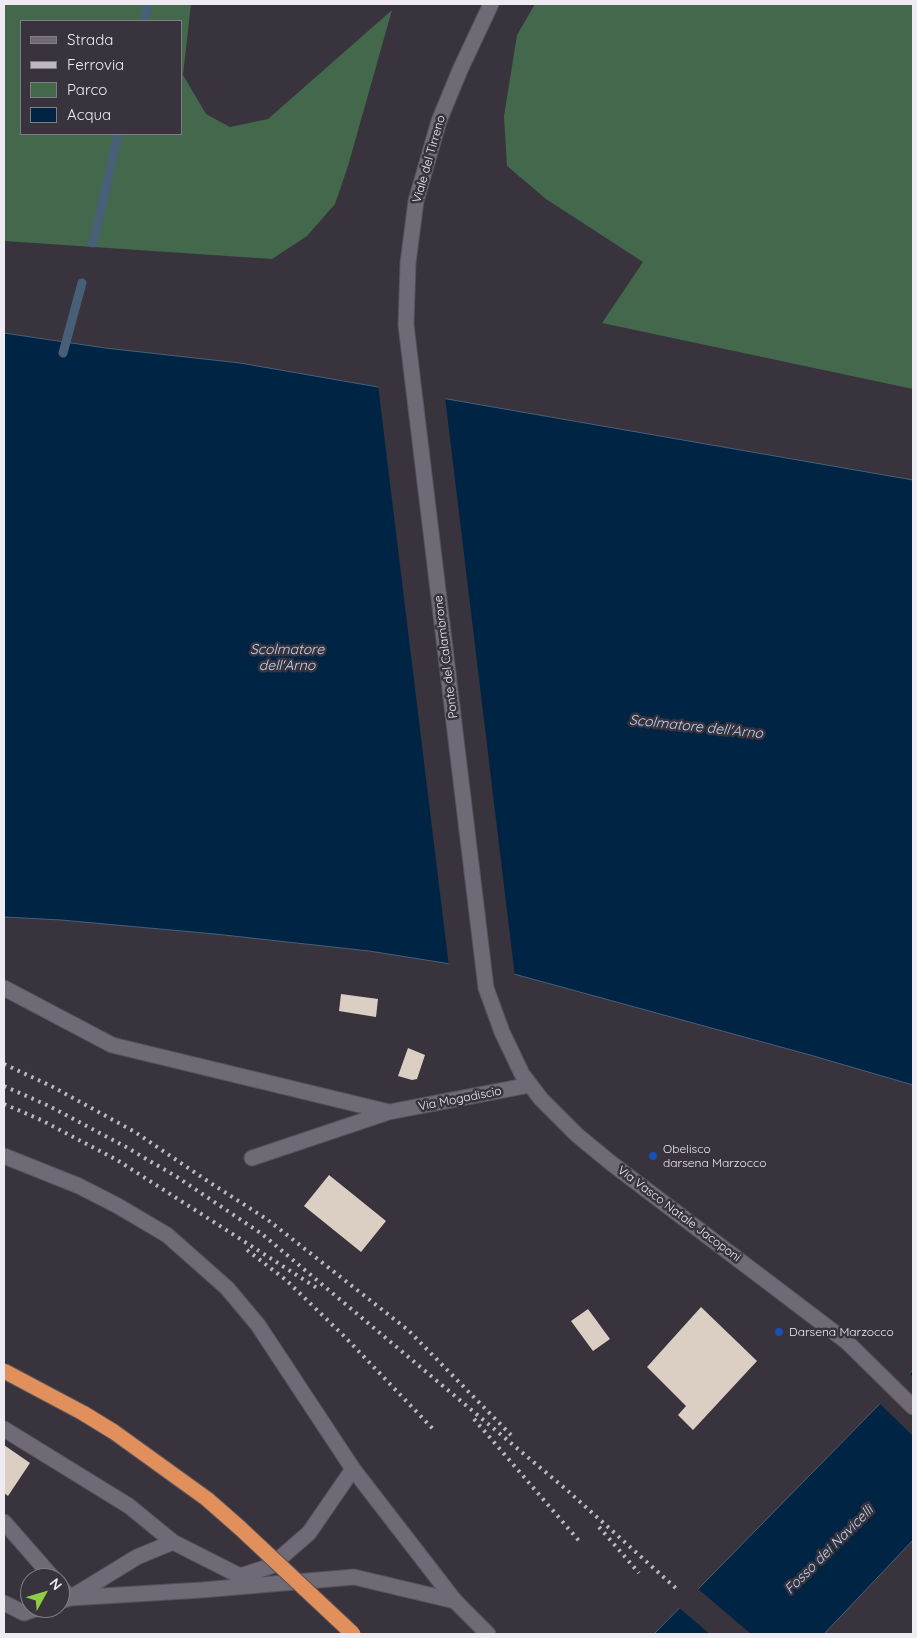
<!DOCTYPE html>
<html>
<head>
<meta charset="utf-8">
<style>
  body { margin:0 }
  #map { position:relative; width:917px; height:1638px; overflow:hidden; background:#39333e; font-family:Quicksand,sans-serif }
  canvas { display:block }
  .frame { position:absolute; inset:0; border:5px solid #eeebf2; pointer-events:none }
  .legend { position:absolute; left:20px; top:20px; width:162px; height:115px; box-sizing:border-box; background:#39333e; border:1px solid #817d86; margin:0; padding:6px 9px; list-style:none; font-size:15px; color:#eeebf2 }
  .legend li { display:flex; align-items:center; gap:10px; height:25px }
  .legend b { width:25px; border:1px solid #817d86 }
  .north { position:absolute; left:20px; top:1568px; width:50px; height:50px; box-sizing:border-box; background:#39333e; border:1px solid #817d86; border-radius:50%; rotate:51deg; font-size:14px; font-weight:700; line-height:20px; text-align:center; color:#eeebf2 }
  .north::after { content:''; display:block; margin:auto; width:18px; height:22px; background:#8ece43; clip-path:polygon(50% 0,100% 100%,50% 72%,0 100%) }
</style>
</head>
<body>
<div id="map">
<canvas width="917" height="1638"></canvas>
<div class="frame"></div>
<ul class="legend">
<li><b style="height:6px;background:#706976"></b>Strada</li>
<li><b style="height:6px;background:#bcb8c0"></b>Ferrovia</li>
<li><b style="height:14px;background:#43684b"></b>Parco</li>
<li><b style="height:14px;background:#002544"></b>Acqua</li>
</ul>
<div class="north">N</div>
</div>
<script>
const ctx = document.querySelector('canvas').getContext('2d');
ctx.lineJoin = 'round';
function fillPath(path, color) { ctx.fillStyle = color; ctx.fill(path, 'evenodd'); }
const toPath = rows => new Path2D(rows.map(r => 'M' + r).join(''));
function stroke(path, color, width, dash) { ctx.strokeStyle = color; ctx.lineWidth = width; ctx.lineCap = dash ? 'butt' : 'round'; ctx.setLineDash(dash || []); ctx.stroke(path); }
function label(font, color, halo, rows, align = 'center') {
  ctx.font = font + ' Quicksand,sans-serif'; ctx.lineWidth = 5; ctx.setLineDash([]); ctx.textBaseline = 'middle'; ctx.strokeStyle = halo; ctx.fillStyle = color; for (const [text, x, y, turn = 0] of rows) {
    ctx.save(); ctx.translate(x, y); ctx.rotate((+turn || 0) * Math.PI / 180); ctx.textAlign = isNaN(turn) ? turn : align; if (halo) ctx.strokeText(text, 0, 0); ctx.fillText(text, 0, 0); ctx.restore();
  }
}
fillPath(toPath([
  [4,4,191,4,183,75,206,114,230,127,268,119,392,10,348,166,335,204,307,236,272,259,4,241],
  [21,21,181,21,181,134,21,134],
  [535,4,913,4,913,389,602,323,643,262,546,199,507,166,504,116,517,35]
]), '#43684b');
const water = toPath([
  [4,333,105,348,240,363,913,480,913,1085,810,1055,514,974,369,951,215,934,61,920,4,917,4,333],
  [913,1370,913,1540,824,1634,654,1634,913,1370]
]);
fillPath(water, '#002544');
stroke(water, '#476078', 1);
fillPath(toPath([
  [378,385,445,397,515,977,449,967],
  [908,1372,913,1377,913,1436,878,1402],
  [697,1588,751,1634,710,1634,678,1607]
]), '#39333e');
stroke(toPath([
  [144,21,148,4],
  [93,243,118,134],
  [63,353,82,283]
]), '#476078', 9);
fillPath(toPath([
  [341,994,378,999,376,1017,339,1011],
  [408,1048,425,1055,417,1079,412,1080,398,1076],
  [329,1175,386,1221,361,1252,304,1206],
  [701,1307,757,1361,693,1430,678,1415,686,1406,647,1367],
  [588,1309,610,1339,593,1351,571,1321],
  [4,1445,30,1463,8,1496,4,1493]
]), '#dacfc2');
const lane = toPath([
  [4,988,112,1045,389,1112],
  [252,1158,389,1112,530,1085],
  [4,1429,129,1506,173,1542,240,1576,271,1566,309,1533,353,1469],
  [4,1522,53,1578],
  [60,1586,70,1598,137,1557,173,1542],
  [60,1601,70,1598,202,1590,354,1577,455,1601],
  [4,1603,24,1613,38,1608]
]);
const secondary = toPath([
  [491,4,460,70,439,121,416,201,408,263,406,325,486,988,502,1032,522,1074,541,1099,577,1135,611,1163,847,1342,913,1407],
  [4,1156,79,1186,118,1206,167,1235,227,1288,258,1325,353,1469,455,1601,488,1634]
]);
stroke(lane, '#56515a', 17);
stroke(secondary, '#56515a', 17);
stroke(lane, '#706976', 15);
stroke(secondary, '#706976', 15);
stroke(toPath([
  [4,1064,53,1087,135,1132,206,1180,268,1220,408,1330,511,1435],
  [4,1086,49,1106,126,1147,177,1177,262,1234,568,1491,679,1591],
  [4,1104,41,1120,117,1160,320,1290],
  [247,1250,286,1280,345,1337,433,1429],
  [474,1419,580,1542],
  [599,1527,639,1573]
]), '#bcb8c0', 4, [2.5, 5]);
const highwayBridge = toPath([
  [4,1371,83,1413,114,1432,207,1499,240,1528,353,1634]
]);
stroke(highwayBridge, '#56515a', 17, []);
stroke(highwayBridge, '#e1905c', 15);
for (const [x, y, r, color] of [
  [653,1156,5,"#1a4fb4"],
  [779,1332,5,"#1a4fb4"]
]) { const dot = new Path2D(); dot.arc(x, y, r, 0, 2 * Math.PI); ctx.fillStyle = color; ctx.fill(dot); stroke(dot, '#39333e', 2); }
label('12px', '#eeebf2', '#39333e', [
  ["Viale del Tirreno",429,159,-74],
  ["Ponte del Calambrone",446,657,-97],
  ["Via Mogadiscio",460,1099,-11],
  ["Via Vasco Natale Jacoponi",679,1214,37]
]);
label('12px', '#eeebf2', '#39333e', [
  ["Obelisco",663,1149],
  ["darsena Marzocco",663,1163],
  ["Darsena Marzocco",789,1332]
], 'left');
label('italic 14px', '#bfd9f4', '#39333e', [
  ["Scolmatore",287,650],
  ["dell'Arno",287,666],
  ["Scolmatore dell'Arno",696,727,6],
  ["Fosso dei Navicelli",829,1550,-45]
]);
</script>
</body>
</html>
